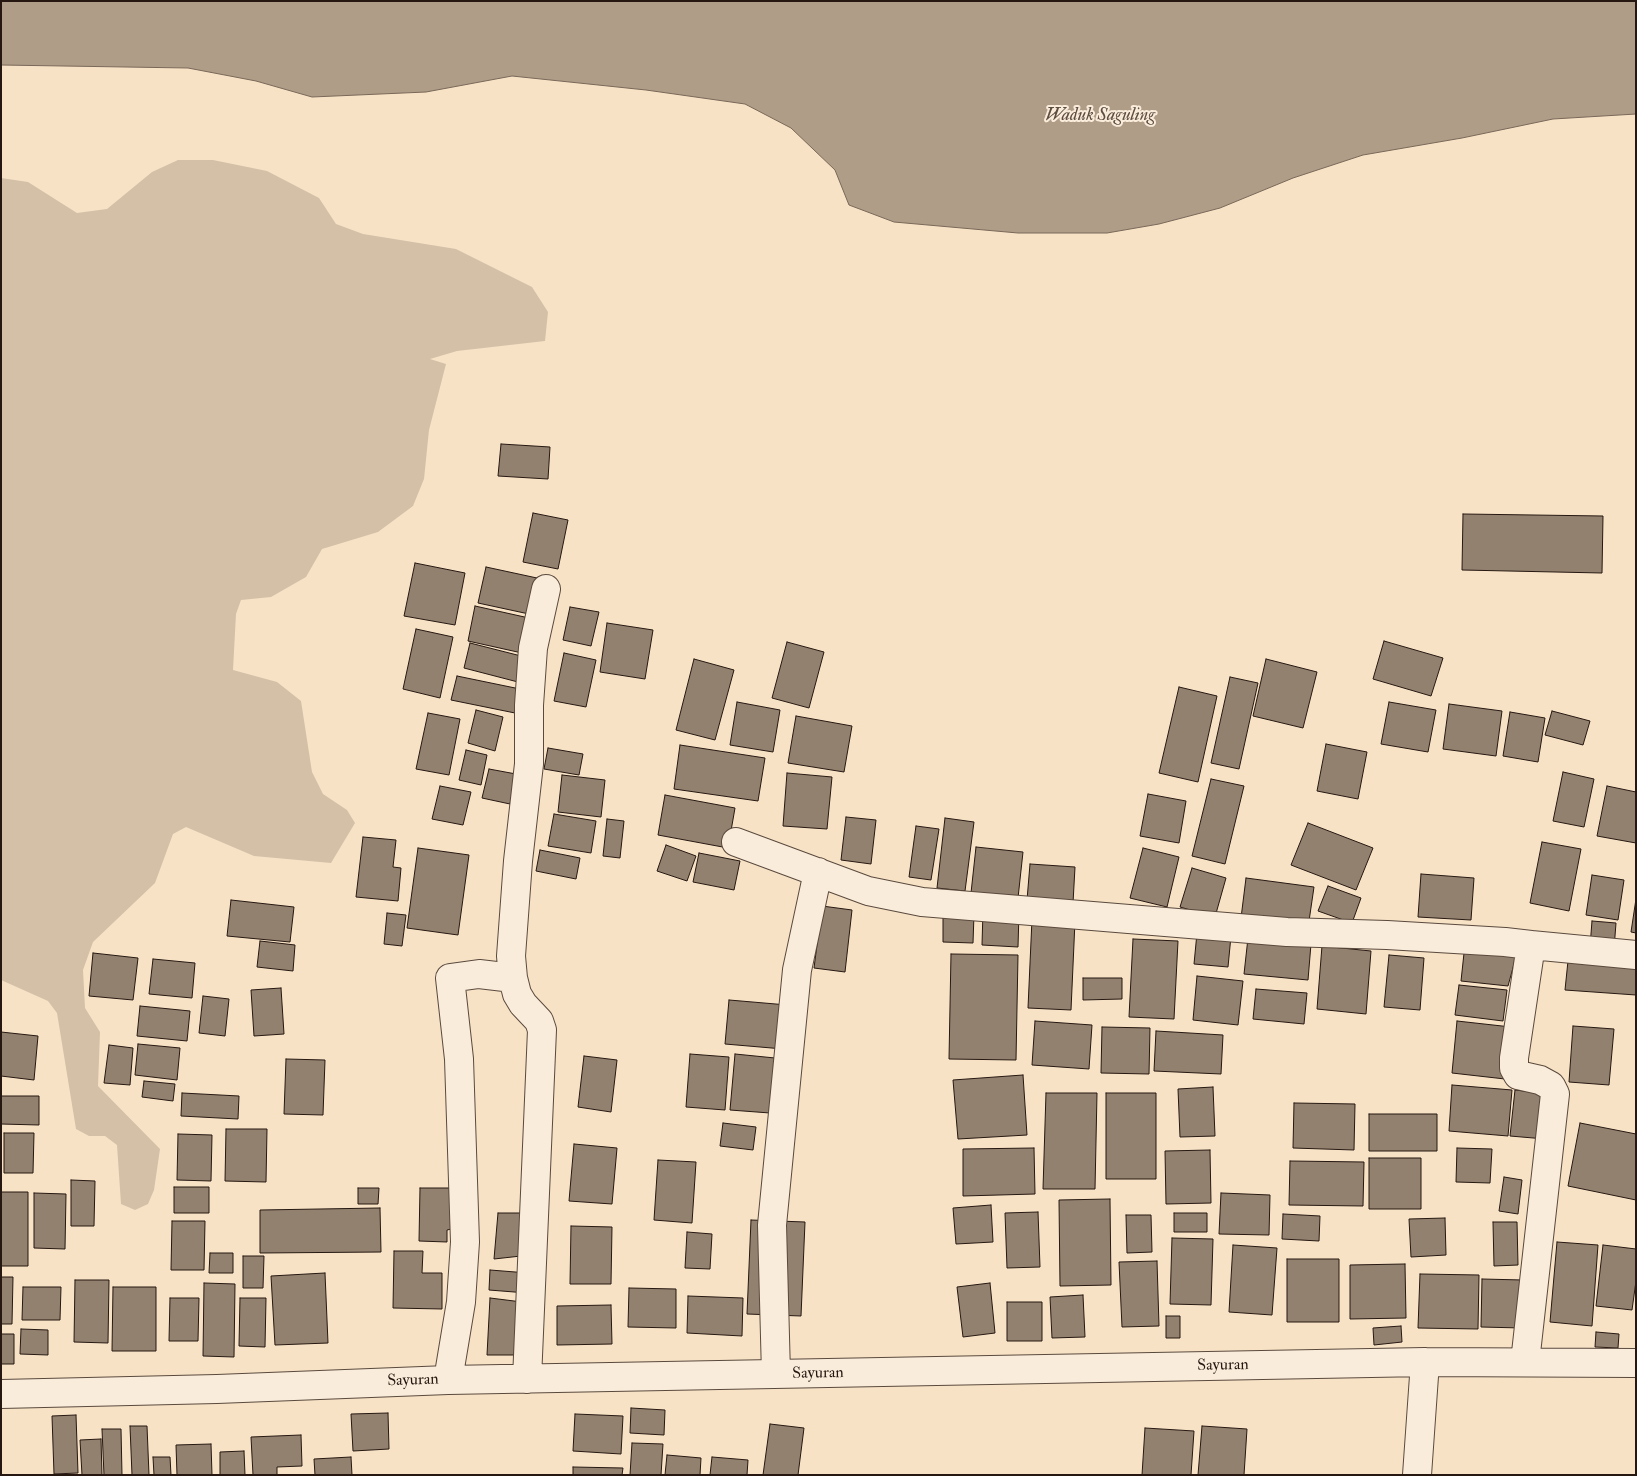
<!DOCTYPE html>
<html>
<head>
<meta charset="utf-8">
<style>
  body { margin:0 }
  #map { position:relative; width:1637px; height:1476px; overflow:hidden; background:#f7e2c6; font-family:"IM FELL Double Pica",serif }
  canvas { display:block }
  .frame { position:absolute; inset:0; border:2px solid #261811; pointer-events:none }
</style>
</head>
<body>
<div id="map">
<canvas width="1637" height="1476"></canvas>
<div class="frame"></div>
</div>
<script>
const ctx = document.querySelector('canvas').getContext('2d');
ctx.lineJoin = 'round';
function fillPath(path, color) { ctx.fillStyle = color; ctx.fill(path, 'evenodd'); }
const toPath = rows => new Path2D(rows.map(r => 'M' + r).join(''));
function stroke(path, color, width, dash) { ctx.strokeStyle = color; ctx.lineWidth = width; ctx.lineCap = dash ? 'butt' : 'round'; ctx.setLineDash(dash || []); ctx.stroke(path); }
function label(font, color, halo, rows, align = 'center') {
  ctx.font = font + ' "IM FELL Double Pica",serif'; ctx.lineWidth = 4; ctx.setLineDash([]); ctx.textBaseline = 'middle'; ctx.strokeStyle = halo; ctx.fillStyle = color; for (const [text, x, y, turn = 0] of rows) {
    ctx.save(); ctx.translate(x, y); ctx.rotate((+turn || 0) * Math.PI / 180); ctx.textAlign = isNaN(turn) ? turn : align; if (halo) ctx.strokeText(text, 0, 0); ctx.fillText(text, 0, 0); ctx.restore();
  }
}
fillPath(toPath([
  [178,160,213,160,267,171,319,198,336,224,363,234,456,249,532,287,548,312,545,341,457,351,430,359,446,364,429,430,424,479,413,506,378,532,322,549,306,577,271,597,241,600,236,614,233,670,277,682,301,701,312,772,323,794,347,810,355,823,331,863,254,856,186,827,173,834,155,883,93,942,83,970,85,1008,100,1032,98,1086,160,1149,154,1190,148,1204,135,1210,121,1204,117,1145,105,1136,89,1136,76,1129,57,1013,48,1001,1,980,1,178,28,182,77,213,107,209,152,172]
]), '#d3c0a7');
const water = toPath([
  [1,1,1636,1,1636,114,1553,119,1462,138,1363,155,1293,178,1220,208,1159,224,1107,233,1018,233,894,222,849,205,835,170,791,128,745,104,646,90,512,76,426,92,312,97,256,81,188,68,1,65,1,1]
]);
fillPath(water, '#b09d88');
stroke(water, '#796858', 1);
const building = toPath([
  [501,444,550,447,548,479,498,476,501,444],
  [533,513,568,520,558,569,523,562,533,513],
  [1463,514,1603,516,1602,573,1462,570,1463,514],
  [415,563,465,573,455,625,404,616,415,563],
  [486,567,537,578,529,614,478,603,486,567],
  [475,606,529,618,522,653,468,641,475,606],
  [570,607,599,612,591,646,563,640,570,607],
  [607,623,653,630,645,679,600,672,607,623],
  [416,629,453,637,440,698,403,689,416,629],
  [1384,641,1443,658,1431,696,1373,679,1384,641],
  [787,642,824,652,809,708,772,698,787,642],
  [470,643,525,657,518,682,464,668,470,643],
  [564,653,596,660,586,707,554,701,564,653],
  [694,659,734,670,715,740,676,730,694,659],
  [1266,659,1317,672,1303,728,1253,716,1266,659],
  [457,676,520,689,515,713,451,700,457,676],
  [1230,677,1258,683,1239,769,1211,763,1230,677],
  [1179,687,1217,696,1198,782,1159,773,1179,687],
  [737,702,780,710,773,752,730,745,737,702],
  [1389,702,1436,710,1428,752,1381,744,1389,702],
  [1449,704,1502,711,1496,756,1443,749,1449,704],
  [476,710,503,717,495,751,468,743,476,710],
  [1552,711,1590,721,1583,745,1545,735,1552,711],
  [1510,712,1545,718,1538,762,1503,756,1510,712],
  [428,713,460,719,449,775,416,769,428,713],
  [796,716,852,726,844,772,788,763,796,716],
  [1326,744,1367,752,1358,799,1317,791,1326,744],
  [680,745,765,758,758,801,674,789,680,745],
  [548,748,583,754,579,775,544,769,548,748],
  [466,750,487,755,481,785,459,780,466,750],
  [489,769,516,774,510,804,482,798,489,769],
  [1563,772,1594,779,1584,827,1553,821,1563,772],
  [787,773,832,777,827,829,783,826,787,773],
  [562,775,605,780,601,817,558,812,562,775],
  [1211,779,1244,786,1225,864,1192,856,1211,779],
  [440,786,471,792,463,825,432,819,440,786],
  [1607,786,1636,792,1636,843,1597,836,1607,786],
  [1148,794,1186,801,1179,843,1140,836,1148,794],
  [665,795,735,808,728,848,658,835,665,795],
  [554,814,596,821,591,853,548,846,554,814],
  [846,817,876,820,871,864,841,860,846,817],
  [945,818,974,822,965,891,937,888,945,818],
  [607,819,624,821,620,858,603,856,607,819],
  [1308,823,1373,848,1356,890,1291,865,1308,823],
  [916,826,939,829,931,880,909,877,916,826],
  [363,837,396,840,393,867,401,868,398,901,356,897,363,837],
  [1542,842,1581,849,1569,911,1530,903,1542,842],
  [666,845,696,856,687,881,657,871,666,845],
  [976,847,1023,852,1018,898,971,893,976,847],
  [418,848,469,855,458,935,407,928,418,848],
  [1143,848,1179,857,1167,907,1130,898,1143,848],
  [540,850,580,858,576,879,536,871,540,850],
  [699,853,740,861,734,890,693,882,699,853],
  [1030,864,1075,867,1073,903,1027,900,1030,864],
  [1192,868,1226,878,1215,917,1180,907,1192,868],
  [1421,874,1474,878,1471,920,1418,917,1421,874],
  [1592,875,1624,880,1618,920,1586,915,1592,875],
  [1246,878,1314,887,1308,928,1241,918,1246,878],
  [1328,886,1361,898,1352,923,1318,911,1328,886],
  [1636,899,1636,933,1631,932,1636,899],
  [231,900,294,907,290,942,227,936,231,900],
  [822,906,852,910,845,972,814,968,822,906],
  [983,911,1019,912,1018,947,982,945,983,911],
  [387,913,406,915,402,946,384,944,387,913],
  [943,913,974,914,973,943,943,942,943,913],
  [1032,919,1075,921,1071,1010,1028,1008,1032,919],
  [1592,921,1616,923,1614,949,1590,947,1592,921],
  [1197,933,1231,936,1228,967,1194,964,1197,933],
  [1248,938,1311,944,1308,980,1244,974,1248,938],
  [1133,939,1178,941,1174,1019,1129,1017,1133,939],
  [260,941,295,945,293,971,257,967,260,941],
  [1465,944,1517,953,1508,986,1461,981,1465,944],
  [1322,946,1371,951,1366,1014,1317,1009,1322,946],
  [93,953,138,958,133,1000,89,996,93,953],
  [951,954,1018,955,1016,1060,949,1059,951,954],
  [1389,955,1424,958,1420,1010,1384,1007,1389,955],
  [153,959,195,963,192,998,149,994,153,959],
  [1568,961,1636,965,1636,995,1565,990,1568,961],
  [1197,976,1243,981,1238,1025,1193,1020,1197,976],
  [1083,978,1122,978,1122,999,1083,1000,1083,978],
  [1459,985,1507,990,1503,1021,1455,1015,1459,985],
  [281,988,284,1034,254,1036,251,990,281,988],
  [1256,989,1307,993,1304,1024,1253,1019,1256,989],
  [203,996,229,999,225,1036,199,1033,203,996],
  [729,1000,799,1006,795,1050,725,1044,729,1000],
  [140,1006,190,1011,187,1041,137,1036,140,1006],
  [1035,1021,1092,1025,1089,1069,1032,1065,1035,1021],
  [1457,1021,1511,1027,1505,1079,1452,1073,1457,1021],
  [1573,1026,1614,1029,1609,1085,1569,1082,1573,1026],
  [1102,1027,1150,1028,1149,1074,1101,1073,1102,1027],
  [1156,1031,1223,1035,1221,1074,1154,1071,1156,1031],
  [1,1032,38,1036,34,1080,1,1076,1,1032],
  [138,1044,180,1048,177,1080,135,1075,138,1044],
  [109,1045,133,1048,130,1085,104,1083,109,1045],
  [690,1054,729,1057,725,1110,686,1107,690,1054],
  [735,1054,775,1058,770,1113,730,1110,735,1054],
  [584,1056,617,1060,611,1112,578,1107,584,1056],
  [286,1059,325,1060,323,1115,284,1114,286,1059],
  [1023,1075,1027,1135,958,1139,953,1080,1023,1075],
  [144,1081,175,1084,173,1101,142,1097,144,1081],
  [1452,1085,1512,1090,1508,1136,1449,1131,1452,1085],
  [1213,1087,1215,1136,1180,1137,1178,1089,1213,1087],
  [1515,1090,1550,1094,1545,1139,1510,1136,1515,1090],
  [182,1093,239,1096,238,1119,181,1116,182,1093],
  [1046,1093,1097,1093,1095,1189,1043,1189,1046,1093],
  [1106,1093,1156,1093,1156,1179,1106,1179,1106,1093],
  [1,1096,39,1096,39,1125,1,1124,1,1096],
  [1294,1103,1355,1104,1354,1150,1293,1148,1294,1103],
  [1369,1114,1437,1114,1437,1151,1369,1151,1369,1114],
  [723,1123,756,1127,753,1150,720,1146,723,1123],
  [1580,1123,1636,1134,1636,1200,1568,1186,1580,1123],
  [226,1129,267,1129,266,1182,225,1181,226,1129],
  [4,1133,34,1133,33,1173,4,1173,4,1133],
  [178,1134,212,1135,211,1181,177,1180,178,1134],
  [574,1144,617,1148,612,1204,569,1201,574,1144],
  [1034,1148,1035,1194,963,1196,963,1149,1034,1148],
  [1457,1148,1492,1149,1490,1183,1456,1182,1457,1148],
  [1210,1150,1211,1203,1166,1204,1165,1151,1210,1150],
  [1369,1158,1421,1158,1421,1209,1369,1209,1369,1158],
  [658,1160,696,1162,692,1223,654,1220,658,1160],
  [1290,1161,1364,1162,1363,1206,1289,1205,1290,1161],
  [1504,1177,1522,1180,1518,1214,1499,1211,1504,1177],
  [71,1180,95,1181,94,1226,71,1226,71,1180],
  [174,1187,209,1187,209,1213,174,1213,174,1187],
  [358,1188,379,1188,378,1204,358,1204,358,1188],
  [420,1188,458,1188,460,1227,447,1230,447,1242,419,1241,420,1188],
  [1,1192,28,1192,28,1266,1,1266,1,1192],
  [34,1193,66,1194,65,1249,34,1248,34,1193],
  [1221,1193,1270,1195,1269,1235,1219,1234,1221,1193],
  [1110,1199,1111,1285,1060,1286,1059,1200,1110,1199],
  [991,1205,993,1242,956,1244,953,1208,991,1205],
  [380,1208,381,1252,260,1253,260,1210,380,1208],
  [1038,1212,1040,1267,1007,1268,1005,1213,1038,1212],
  [498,1213,525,1213,521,1256,494,1259,498,1213],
  [1174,1213,1207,1213,1207,1232,1174,1232,1174,1213],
  [1283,1214,1320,1216,1319,1241,1282,1239,1283,1214],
  [1126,1215,1151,1215,1152,1252,1127,1253,1126,1215],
  [1445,1218,1446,1255,1411,1257,1409,1219,1445,1218],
  [751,1220,805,1222,801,1316,747,1314,751,1220],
  [172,1221,205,1221,204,1270,171,1270,172,1221],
  [1493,1222,1517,1222,1518,1265,1494,1266,1493,1222],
  [571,1226,612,1227,611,1284,570,1284,571,1226],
  [687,1232,712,1234,710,1269,685,1268,687,1232],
  [1172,1238,1213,1239,1211,1305,1170,1304,1172,1238],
  [1557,1242,1598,1245,1592,1326,1550,1322,1557,1242],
  [1233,1245,1277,1248,1272,1315,1229,1312,1233,1245],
  [1603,1245,1636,1249,1636,1281,1632,1310,1596,1306,1603,1245],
  [394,1251,423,1251,422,1273,442,1273,442,1309,393,1308,394,1251],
  [210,1253,233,1253,233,1273,209,1273,210,1253],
  [243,1256,264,1256,263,1288,243,1288,243,1256],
  [1287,1259,1339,1259,1339,1322,1287,1322,1287,1259],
  [1157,1261,1159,1326,1122,1327,1119,1262,1157,1261],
  [1405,1264,1406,1318,1350,1319,1350,1265,1405,1264],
  [490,1270,528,1273,527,1293,489,1290,490,1270],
  [325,1273,328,1343,275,1345,271,1276,325,1273],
  [1420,1274,1479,1275,1478,1329,1418,1328,1420,1274],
  [1,1277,13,1277,12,1324,1,1324,1,1277],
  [1482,1279,1523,1280,1522,1328,1481,1327,1482,1279],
  [75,1280,109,1280,108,1343,74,1342,75,1280],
  [204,1283,235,1284,234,1357,203,1356,204,1283],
  [990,1283,995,1333,963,1337,957,1287,990,1283],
  [23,1287,61,1287,60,1320,22,1320,23,1287],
  [113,1287,156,1287,156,1351,112,1351,113,1287],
  [629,1288,676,1289,676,1328,628,1327,629,1288],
  [1083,1295,1085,1337,1052,1338,1050,1297,1083,1295],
  [688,1296,743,1298,742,1336,687,1333,688,1296],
  [170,1298,199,1298,198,1341,169,1341,170,1298],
  [240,1298,266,1298,265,1347,239,1346,240,1298],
  [490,1298,522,1302,514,1355,487,1355,490,1298],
  [1007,1302,1042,1302,1042,1341,1007,1341,1007,1302],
  [611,1305,612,1344,557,1345,557,1306,611,1305],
  [1166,1316,1180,1316,1180,1338,1166,1338,1166,1316],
  [1401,1326,1402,1342,1374,1345,1373,1328,1401,1326],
  [21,1329,48,1330,48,1355,20,1354,21,1329],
  [1596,1332,1619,1334,1618,1348,1595,1347,1596,1332],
  [1,1334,14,1334,14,1364,1,1364,1,1334],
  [631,1408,665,1410,664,1435,630,1433,631,1408],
  [388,1413,389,1449,353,1451,351,1414,388,1413],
  [575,1414,623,1416,621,1454,573,1451,575,1414],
  [76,1415,78,1473,54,1474,52,1416,76,1415],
  [770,1424,804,1428,798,1475,763,1475,770,1424],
  [130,1426,147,1426,149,1475,132,1475,130,1426],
  [1202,1426,1247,1429,1244,1475,1198,1475,1202,1426],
  [1145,1428,1194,1431,1191,1475,1142,1475,1145,1428],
  [102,1429,121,1429,122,1475,104,1475,102,1429],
  [301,1435,302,1466,277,1467,277,1475,253,1475,251,1437,301,1435],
  [101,1439,102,1475,82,1475,80,1440,101,1439],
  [632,1443,663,1444,661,1475,630,1475,632,1443],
  [211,1444,212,1475,177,1475,176,1445,211,1444],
  [244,1451,245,1475,220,1475,220,1452,244,1451],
  [667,1455,701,1458,700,1475,665,1475,667,1455],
  [153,1457,170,1457,171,1475,154,1475,153,1457],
  [351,1457,352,1475,315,1475,314,1459,351,1457],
  [712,1457,748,1460,747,1475,710,1475,712,1457],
  [573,1467,623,1468,622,1475,573,1475,573,1467]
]);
fillPath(building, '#93816f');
stroke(building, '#261811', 1);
const street = toPath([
  [736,842,868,891,922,902,1287,932,1387,935,1505,942,1531,945,1514,1058,1514,1068,1518,1075,1540,1080,1551,1086,1555,1094,1525,1362],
  [1531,945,1636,955],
  [776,1374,772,1225,797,970,818,872],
  [527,1379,542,1030,539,1021,523,1004,517,994,513,978,511,956,518,861,529,764,529,705,533,648,546,589],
  [448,1380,461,1302,465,1242,459,1059,450,978,479,974,513,978],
  [1,1394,217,1389,448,1380,1425,1362,1636,1363],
  [1417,1475,1425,1362]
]);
stroke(street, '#5a4a3e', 30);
stroke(street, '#faecda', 28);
label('16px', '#261811', '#faecda', [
  ["Sayuran",1223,1366,-1],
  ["Sayuran",818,1374,-1],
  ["Sayuran",413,1381,-2]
]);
label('italic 18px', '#5d4d41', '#faecda', [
  ["Waduk Saguling",1100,116]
]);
</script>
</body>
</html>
